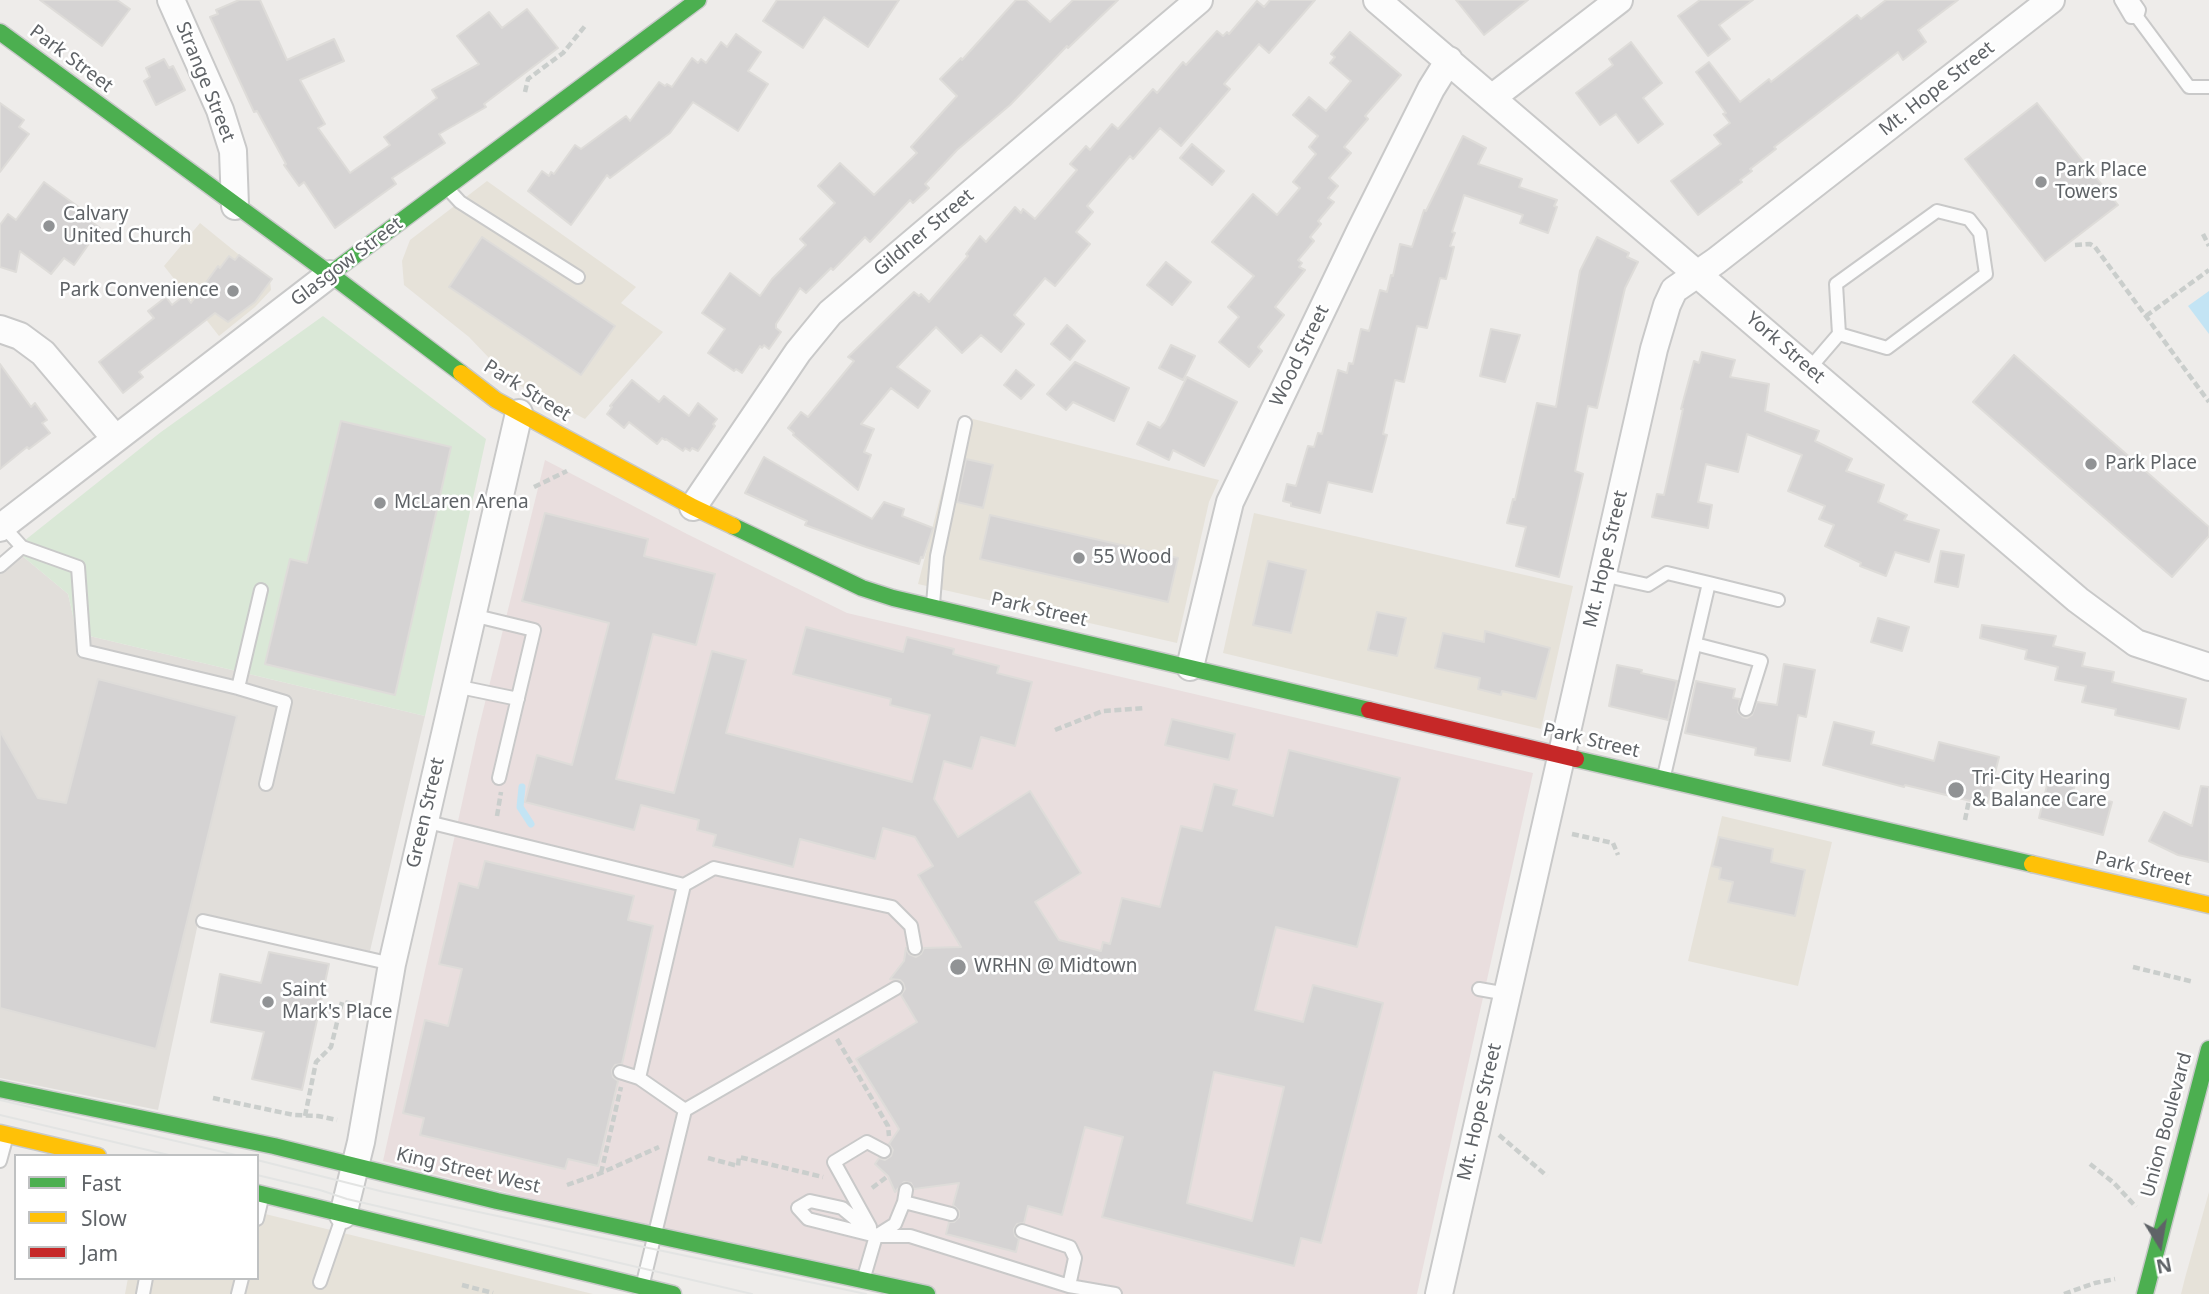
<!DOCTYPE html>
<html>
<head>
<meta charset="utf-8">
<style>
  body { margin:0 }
  #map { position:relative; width:2209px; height:1294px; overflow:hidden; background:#eeecea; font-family:"Noto Sans",sans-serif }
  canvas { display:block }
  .legend { position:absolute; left:14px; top:1154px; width:245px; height:126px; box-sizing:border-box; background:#fff; border:2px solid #bfc1c2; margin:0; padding:9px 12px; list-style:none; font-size:21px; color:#5f6367 }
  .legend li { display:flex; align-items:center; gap:14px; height:35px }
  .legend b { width:35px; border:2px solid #bfc1c2 }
  .north { position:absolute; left:2125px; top:1210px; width:70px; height:70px; -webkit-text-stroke:5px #fff; paint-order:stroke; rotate:169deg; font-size:19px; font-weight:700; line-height:28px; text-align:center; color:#5f6367 }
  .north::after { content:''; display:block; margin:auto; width:24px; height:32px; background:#5f6367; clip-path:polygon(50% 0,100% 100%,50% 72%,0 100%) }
</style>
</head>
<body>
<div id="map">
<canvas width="2209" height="1294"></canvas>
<ul class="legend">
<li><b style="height:9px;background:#4caf50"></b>Fast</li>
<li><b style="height:9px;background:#ffc107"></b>Slow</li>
<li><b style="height:9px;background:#c62828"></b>Jam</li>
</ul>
<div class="north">N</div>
</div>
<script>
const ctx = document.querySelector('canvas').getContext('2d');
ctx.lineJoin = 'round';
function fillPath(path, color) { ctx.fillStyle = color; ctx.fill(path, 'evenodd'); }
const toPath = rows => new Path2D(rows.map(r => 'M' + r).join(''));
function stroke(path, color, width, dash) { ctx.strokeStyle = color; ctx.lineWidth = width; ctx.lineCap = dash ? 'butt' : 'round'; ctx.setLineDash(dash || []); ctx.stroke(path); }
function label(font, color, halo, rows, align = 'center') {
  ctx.font = font + ' "Noto Sans",sans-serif'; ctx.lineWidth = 5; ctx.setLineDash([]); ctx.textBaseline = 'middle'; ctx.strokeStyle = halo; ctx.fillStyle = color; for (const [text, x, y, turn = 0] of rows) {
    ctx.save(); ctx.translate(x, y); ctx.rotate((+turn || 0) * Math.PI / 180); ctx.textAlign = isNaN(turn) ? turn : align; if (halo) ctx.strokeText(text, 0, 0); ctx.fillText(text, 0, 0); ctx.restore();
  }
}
fillPath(toPath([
  [487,181,636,287,621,303,663,332,585,419,511,381,469,337,404,285,402,261,410,240],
  [200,223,270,280,271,290,255,307,219,336,164,266],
  [961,416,1219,480,1209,502,1177,643,918,584],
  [1254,513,1573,586,1541,729,1223,653],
  [1722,816,1832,842,1798,986,1688,961],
  [2209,1192,2209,1294,2181,1294,2185,1278],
  [257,1212,593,1294,125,1294,128,1278,257,1278]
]), '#e6e2d9');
fillPath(toPath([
  [14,549,68,594,77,633,425,716,370,951,200,914,158,1110,0,1078,0,559]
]), '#e1deda');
fillPath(toPath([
  [545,460,687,534,847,613,1533,773,1417,1294,903,1294,383,1161,477,735]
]), '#e9dede');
fillPath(toPath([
  [323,316,486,439,425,716,77,633,68,594,14,549,161,432]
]), '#dae8d7');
fillPath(toPath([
  [2209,291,2209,334,2188,306]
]), '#c3e4f4');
stroke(toPath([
  [522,787,520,807,531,824]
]), '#c3e4f4', 7);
const building = toPath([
  [40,0,117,0,130,9,102,46,40,0],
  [239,0,260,0,287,60,334,39,344,61,300,80,325,124,318,128,350,173,390,145,384,137,437,98,432,90,479,64,457,36,489,12,502,28,527,9,558,48,484,104,486,107,439,134,445,143,392,178,396,184,335,228,304,182,299,186,284,165,286,164,257,111,254,112,210,17,218,14,216,10,239,0],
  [777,0,899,0,868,47,824,17,803,48,763,21,777,0],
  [1016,0,1026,0,1050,22,1073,0,1118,0,1068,48,1067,46,1010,105,957,150,925,184,929,188,913,203,910,200,870,242,865,237,833,270,831,268,806,293,800,288,776,324,776,328,781,332,769,349,764,345,762,348,760,346,742,373,736,369,734,371,708,353,725,329,702,313,730,273,760,296,772,279,806,245,800,239,835,203,818,186,840,163,874,195,917,153,911,147,957,96,940,79,961,58,962,60,1016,0],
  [1270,0,1315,0,1269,53,1259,44,1224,84,1230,89,1181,146,1160,128,1133,159,1130,156,1087,206,1093,212,1076,232,1090,244,1055,286,1045,278,1014,315,1024,324,1001,352,981,335,962,353,936,327,897,367,930,391,918,408,891,388,861,424,874,429,864,452,871,455,858,490,793,435,794,433,788,428,801,412,808,417,854,361,848,357,914,292,919,296,921,294,929,302,968,256,966,254,980,236,986,242,1015,207,1021,213,1023,209,1035,219,1077,170,1070,164,1086,146,1090,150,1112,124,1118,129,1153,89,1157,93,1183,62,1186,65,1217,31,1223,36,1227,32,1229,34,1257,1,1264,7,1270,0],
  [1456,0,1528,0,1484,35,1456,0],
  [1700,0,1753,0,1719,25,1730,39,1708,56,1678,16,1700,0],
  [1886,0,1958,0,1918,30,1926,42,1903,60,1898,52,1864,78,1774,147,1776,149,1750,169,1752,171,1740,180,1742,182,1698,215,1671,181,1721,144,1714,135,1730,123,1723,114,1726,113,1696,72,1709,62,1740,102,1769,79,1771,82,1857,15,1861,19,1886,0],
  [1350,32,1401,75,1365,116,1368,119,1344,147,1351,153,1329,178,1338,186,1328,198,1334,202,1318,221,1321,224,1310,237,1314,241,1298,260,1302,263,1299,267,1305,270,1275,307,1284,315,1258,347,1262,351,1249,367,1219,342,1239,317,1228,307,1254,276,1212,242,1253,194,1277,215,1300,188,1293,182,1316,154,1309,147,1318,136,1293,115,1309,97,1326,111,1351,81,1330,63,1335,57,1331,54,1350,32],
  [736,34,761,52,748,71,768,84,738,131,693,102,670,133,610,178,607,175,571,225,528,191,542,171,549,176,551,172,554,174,575,145,581,149,626,116,630,121,659,82,665,86,667,84,672,87,692,58,698,63,701,59,706,63,721,42,727,47,736,34],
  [1631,42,1662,83,1643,98,1663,124,1638,143,1616,114,1600,125,1576,93,1613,65,1609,59,1631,42],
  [164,59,169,68,173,66,185,90,156,105,144,81,150,77,146,68,164,59],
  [0,103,24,120,19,127,29,134,0,172,0,103],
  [2037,103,2118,205,2045,261,1965,159,2037,103],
  [1463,136,1486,148,1478,164,1522,179,1519,187,1557,200,1554,206,1557,207,1548,233,1520,223,1523,215,1464,195,1452,232,1455,233,1450,246,1454,247,1446,279,1440,278,1427,328,1417,326,1404,382,1395,380,1383,434,1387,435,1372,492,1328,482,1320,513,1291,506,1291,503,1283,501,1287,484,1296,486,1308,446,1314,447,1318,433,1322,434,1338,370,1347,373,1349,363,1353,364,1361,329,1369,331,1380,290,1387,292,1391,275,1393,276,1400,244,1412,247,1424,210,1426,211,1463,136],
  [1192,144,1224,171,1212,185,1180,158,1192,144],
  [44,182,87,213,85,217,100,228,74,265,64,258,51,274,20,251,16,272,0,267,0,225,8,214,16,220,44,182],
  [482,237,615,326,581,375,449,287,482,237],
  [1597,237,1629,253,1627,257,1638,262,1625,288,1597,408,1588,406,1575,471,1583,474,1559,577,1516,566,1526,527,1507,523,1513,499,1515,500,1537,403,1556,407,1580,271,1597,237],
  [239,255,272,279,255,302,228,322,215,313,139,372,143,377,123,393,99,362,154,318,148,311,166,297,172,305,185,295,191,303,218,266,220,268,229,256,235,260,239,255],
  [1166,262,1191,282,1172,305,1147,285,1166,262],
  [1067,325,1085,341,1070,360,1051,344,1067,325],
  [1491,329,1520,335,1505,382,1480,376,1491,329],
  [1171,345,1195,356,1183,380,1159,368,1171,345],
  [1702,352,1735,360,1730,377,1769,384,1765,411,1819,431,1815,441,1852,459,1846,471,1884,485,1878,502,1907,515,1904,520,1939,530,1929,562,1895,552,1886,576,1860,566,1861,563,1825,546,1834,525,1819,519,1825,506,1788,491,1802,455,1747,434,1738,472,1706,464,1698,502,1712,505,1708,528,1652,517,1657,494,1664,495,1683,409,1681,409,1694,361,1699,363,1702,352],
  [2014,355,2209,527,2209,536,2172,577,1973,402,2014,355],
  [1075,362,1129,388,1114,421,1073,402,1066,410,1047,394,1075,362],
  [0,364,31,407,35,403,47,420,42,423,50,433,29,449,27,447,0,469,0,364],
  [1016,370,1034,385,1021,399,1004,385,1016,370],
  [1187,377,1237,402,1204,466,1173,450,1169,460,1137,444,1148,422,1160,428,1165,422,1187,377],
  [632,380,659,402,664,396,689,416,698,403,717,419,713,424,715,426,698,451,692,448,690,451,685,448,683,451,666,439,665,440,662,438,657,444,629,422,624,428,607,414,612,407,610,406,632,380],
  [341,421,451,447,395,695,265,664,290,559,307,563,341,421],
  [764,457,872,519,884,502,904,509,902,516,933,528,923,558,921,557,919,564,866,547,805,525,807,521,745,493,764,457],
  [966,459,993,465,983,508,957,502,966,459],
  [545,513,648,539,644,556,715,574,696,645,653,634,616,779,674,793,712,651,746,660,726,733,912,782,930,715,890,705,891,699,793,674,806,627,903,652,907,637,954,649,953,654,999,666,997,673,1032,682,1015,746,981,737,972,769,944,761,934,799,958,837,1030,791,1081,873,1035,902,1059,940,1101,951,1103,942,1110,944,1122,898,1160,907,1181,826,1202,831,1214,784,1237,790,1233,805,1273,816,1289,750,1400,778,1357,947,1276,927,1255,1010,1303,1022,1313,985,1383,1003,1321,1243,1301,1238,1294,1266,1102,1217,1123,1137,1085,1127,1062,1215,1028,1206,1024,1223,1017,1224,1014,1229,1015,1236,1019,1239,1016,1252,946,1234,949,1222,954,1222,959,1217,959,1211,953,1205,959,1183,914,1189,911,1183,904,1182,895,1192,888,1176,875,1164,879,1158,885,1160,891,1156,893,1150,889,1144,899,1129,856,1059,917,1022,901,995,905,989,903,983,900,980,890,979,904,961,906,948,909,954,916,957,921,954,924,948,961,947,918,875,933,866,915,837,883,828,875,859,800,839,793,867,713,846,716,835,697,830,699,820,641,805,634,830,525,802,537,755,572,765,609,623,522,601,545,513],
  [1214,1072,1284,1087,1252,1221,1187,1203,1214,1072],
  [990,515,1178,558,1168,602,980,559,990,515],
  [1941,551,1964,555,1958,587,1935,582,1941,551],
  [1268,561,1306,570,1291,633,1253,625,1268,561],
  [1377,612,1406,618,1397,656,1368,650,1377,612],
  [1878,618,1909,627,1902,651,1871,642,1878,618],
  [1982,625,2056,636,2053,646,2085,653,2082,666,2114,672,2112,682,2186,699,2179,729,2115,715,2116,709,2082,702,2086,686,2055,680,2058,667,2025,659,2027,650,1980,638,1982,625],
  [1485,631,1550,648,1536,699,1502,691,1501,695,1478,689,1480,678,1435,668,1443,633,1484,642,1485,631],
  [1784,664,1815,670,1806,717,1798,715,1790,761,1755,755,1756,748,1685,733,1696,681,1735,689,1733,698,1740,699,1738,712,1743,717,1747,718,1752,715,1757,702,1777,705,1784,664],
  [1617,665,1642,670,1641,673,1677,681,1668,720,1609,706,1617,665],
  [98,679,237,716,156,1049,0,1008,0,731,38,798,66,803,98,679],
  [1172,719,1235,734,1229,760,1165,745,1172,719],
  [1834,722,1874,732,1871,744,1934,761,1939,742,1999,757,1987,805,1905,785,1904,787,1823,765,1834,722],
  [2049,777,2075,784,2073,792,2112,802,2103,835,2039,818,2049,777],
  [2201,786,2209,787,2209,862,2178,855,2149,841,2164,812,2192,826,2201,786],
  [1719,837,1773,849,1771,862,1805,870,1795,916,1728,902,1733,882,1719,879,1721,868,1712,866,1719,837],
  [485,861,634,896,628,920,653,926,622,1064,615,1065,612,1070,613,1077,618,1081,598,1166,568,1159,565,1169,420,1135,424,1118,403,1113,425,1020,448,1026,462,969,439,964,459,883,478,888,485,861],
  [269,952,329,964,302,1090,252,1079,264,1032,211,1022,220,974,261,983,269,952]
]);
fillPath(building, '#d5d3d3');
stroke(building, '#dedcd9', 2);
const lane = toPath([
  [2121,0,2131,17,2137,17,2189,87,2209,87],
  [2132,0,2139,10,2137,17],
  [448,189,460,202,578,277],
  [1809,369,1839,334,1836,284,1937,211,1969,219,1980,233,1986,274,1887,348,1839,334],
  [3,526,22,547,78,567,84,651,238,688,285,702,266,784],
  [0,566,22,547],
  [1602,575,1648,585,1667,573,1709,583],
  [933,604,937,556,965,423],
  [472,615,534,630,499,778],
  [1695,644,1761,661,1746,709],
  [455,686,518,699],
  [238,688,261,590],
  [1664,776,1709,583,1778,600],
  [424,821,684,885,714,868,892,907,911,926,915,948],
  [684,885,639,1078,685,1110],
  [203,921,392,964],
  [1479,989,1507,994],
  [620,1072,639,1078],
  [0,1161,6,1139],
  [904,1202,951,1214],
  [257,1219,262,1198],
  [870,1227,834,1162,867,1142,884,1151],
  [1022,1231,1070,1247,1075,1258,1069,1286],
  [876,1236,842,1208,810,1201,798,1208,808,1219,876,1236,910,1236,1069,1286,1115,1294],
  [864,1277,876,1236,895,1224,904,1202,906,1190],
  [320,1282,343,1215],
  [643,1283,685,1110,896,988],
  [143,1294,146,1278],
  [238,1294,242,1278]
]);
const street = toPath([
  [171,0,220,110,233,151,235,206],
  [1377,0,2078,600,2136,643,2209,667],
  [1493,97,1619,0],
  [0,329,20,336,43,353,115,438],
  [693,507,798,352,830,313,1199,0],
  [0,528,330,274],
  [1190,667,1230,502,1360,231,1431,89,1449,60],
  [343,1215,361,1142,392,964,519,413],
  [1439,1294,1654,349,1667,305,1674,290,1716,261,2051,0]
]);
const fast = toPath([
  [0,32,330,274,461,373],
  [330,274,698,0],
  [733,526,862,588,893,598,1369,710],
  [1576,759,2032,864],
  [0,1089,274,1146,497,1201,927,1294],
  [257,1193,673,1294],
  [2145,1294,2209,1049]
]);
const slow = toPath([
  [461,373,496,400,693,507,733,526],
  [2032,864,2209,905],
  [0,1133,98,1156]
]);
const jam = toPath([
  [1369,710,1576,759]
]);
stroke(lane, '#c9c9c9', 16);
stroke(street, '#c9c9c9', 30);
stroke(fast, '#c8c9c9', 19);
stroke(slow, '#c8c9c9', 19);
stroke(jam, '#c8c9c9', 19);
stroke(toPath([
  [525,92,528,79,563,53,585,26],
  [2203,234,2209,246],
  [2075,245,2090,244,2095,247,2209,402],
  [2146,316,2209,270],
  [534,487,567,471],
  [1055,730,1103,711,1145,708],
  [497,816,501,792],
  [1965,820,1969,800],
  [1572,834,1613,843,1618,855],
  [2133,967,2194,982],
  [837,1039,888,1126,889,1136],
  [213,1098,294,1115,318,1116,337,1120],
  [305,1116,316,1062,331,1047,342,1002,361,1005],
  [1499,1135,1547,1176],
  [708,1158,738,1166,739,1157,823,1177],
  [2090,1164,2114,1183,2136,1207],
  [601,1173,621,1087],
  [567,1185,601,1173,659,1147],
  [872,1188,888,1176],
  [462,1285,493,1293],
  [2064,1294,2095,1283,2115,1279]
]), '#cacecc', 4.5, [7, 3.5]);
stroke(lane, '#fcfcfc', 12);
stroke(street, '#fcfcfc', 26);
stroke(fast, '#4caf50', 16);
stroke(slow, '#ffc107', 16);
stroke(jam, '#c62828', 16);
stroke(toPath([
  [0,1100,240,1156],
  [0,1115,173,1156],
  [257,1160,384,1192,866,1294],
  [257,1175,320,1190,347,1199,752,1294]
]), '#e3e4e3', 2);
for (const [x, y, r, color] of [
  [2041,182,7,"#919395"],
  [49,226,7,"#919395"],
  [233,291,7,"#919395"],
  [2091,464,7,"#919395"],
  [380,503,7,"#919395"],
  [1079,558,7,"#919395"],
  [1956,790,9,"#919395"],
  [958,967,9,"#919395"],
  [268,1002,7,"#919395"]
]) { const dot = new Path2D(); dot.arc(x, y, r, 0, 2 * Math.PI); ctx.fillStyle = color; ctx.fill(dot); stroke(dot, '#fff', 2.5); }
label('19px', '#5f6367', '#fff', [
  ["Park Street",71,59,37],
  ["Strange Street",205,82,68],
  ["Mt. Hope Street",1937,89,-38],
  ["Gildner Street",924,233,-40],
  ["Glasgow Street",347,262,-37],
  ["York Street",1785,348,41],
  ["Wood Street",1300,356,-64],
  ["Park Street",527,391,32],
  ["Mt. Hope Street",1606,559,-77],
  ["Park Street",1039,610,13],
  ["Park Street",1591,741,13],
  ["Green Street",426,813,-77],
  ["Park Street",2143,869,13],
  ["Mt. Hope Street",1480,1112,-77],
  ["Union Boulevard",2167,1125,-75],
  ["King Street West",468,1171,13]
]);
label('19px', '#5f6367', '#fff', [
  ["Park Place",2055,171],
  ["Towers",2055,193],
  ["Calvary",63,215],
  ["United Church",63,237],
  ["Park Convenience",219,291,"right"],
  ["Park Place",2105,464],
  ["McLaren Arena",394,503],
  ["55 Wood",1093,558],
  ["Tri-City Hearing",1972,779],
  ["& Balance Care",1972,801],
  ["WRHN @ Midtown",974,967],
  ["Saint",282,991],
  ["Mark's Place",282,1013]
], 'left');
</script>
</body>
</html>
